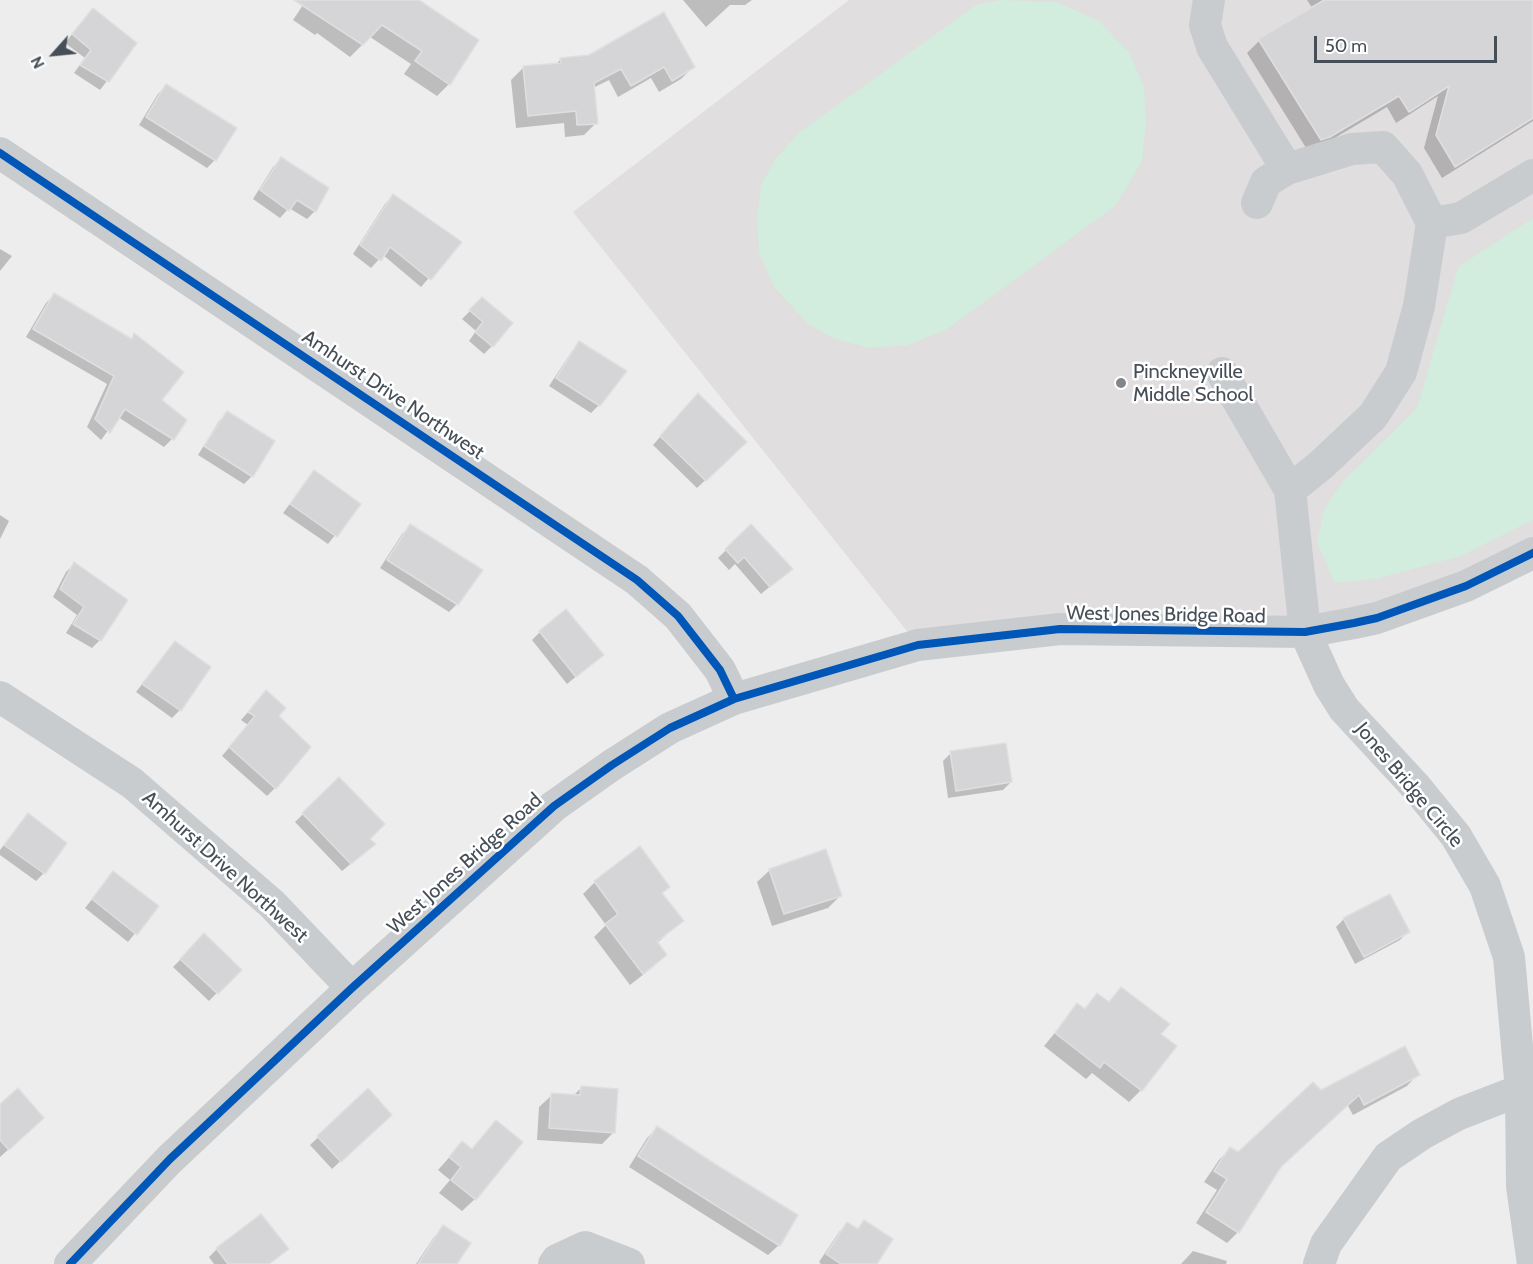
<!DOCTYPE html>
<html>
<head>
<meta charset="utf-8">
<style>
  body { margin:0 }
  #map { position:relative; width:1533px; height:1264px; overflow:hidden; background:#eeeded; font-family:Cabin,sans-serif }
  canvas { display:block }
  .north { position:absolute; left:24px; top:24px; width:60px; height:60px; -webkit-text-stroke:4px #fff; paint-order:stroke; rotate:243deg; font-size:16px; font-weight:700; line-height:24px; text-align:center; color:#464e58 }
  .north::after { content:''; display:block; margin:auto; width:21px; height:27px; background:#464e58; clip-path:polygon(50% 0,100% 100%,50% 72%,0 100%) }
  .scale { position:absolute; left:1314px; top:36px; width:183px; height:27px; box-sizing:border-box; border:3px solid #464e58; border-top:0; padding-left:8px; font-size:18px; line-height:21px; white-space:nowrap; color:#464e58; -webkit-text-stroke:4px #fff; paint-order:stroke }
</style>
</head>
<body>
<div id="map">
<canvas width="1533" height="1264"></canvas>
<div class="north">N</div>
<div class="scale">50 m</div>
</div>
<script>
const ctx = document.querySelector('canvas').getContext('2d');
ctx.lineJoin = 'round';
function fillPath(path, color) { ctx.fillStyle = color; ctx.fill(path, 'evenodd'); }
const toPath = rows => new Path2D(rows.map(r => 'M' + r).join(''));
function stroke(path, color, width, dash) { ctx.strokeStyle = color; ctx.lineWidth = width; ctx.lineCap = dash ? 'butt' : 'round'; ctx.setLineDash(dash || []); ctx.stroke(path); }
function label(font, color, halo, rows, align = 'center') {
  ctx.font = font + ' Cabin,sans-serif'; ctx.lineWidth = 5; ctx.setLineDash([]); ctx.textBaseline = 'middle'; ctx.strokeStyle = halo; ctx.fillStyle = color; for (const [text, x, y, turn = 0] of rows) {
    ctx.save(); ctx.translate(x, y); ctx.rotate((+turn || 0) * Math.PI / 180); ctx.textAlign = isNaN(turn) ? turn : align; if (halo) ctx.strokeText(text, 0, 0); ctx.fillText(text, 0, 0); ctx.restore();
  }
}
fillPath(toPath([
  [849,0,1533,0,1533,553,1377,618,918,645,573,212]
]), '#e0dede');
fillPath(toPath([
  [1000,0,1057,2,1099,21,1129,52,1144,87,1146,123,1142,160,1128,186,1114,207,946,330,908,345,869,348,832,338,807,323,774,287,759,252,757,221,761,185,776,158,800,132,976,5],
  [1533,218,1533,520,1461,556,1376,579,1335,583,1317,543,1324,509,1343,481,1417,408,1458,267]
]), '#d2ecde');
fillPath(toPath([
  [304,0,410,0,449,84,437,96,404,74,411,64,370,37,350,57,317,33,315,35,293,20,301,8],
  [683,0,752,0,745,5,730,5,706,27],
  [1307,0,1533,0,1533,121,1442,178,1424,148,1438,96,1396,123,1387,107,1316,149,1308,151,1247,53,1259,41,1313,9],
  [85,18,135,44,100,90,74,73,85,58,65,43],
  [561,59,693,67,681,79,659,92,651,78,618,97,609,80,593,88,596,123,584,135,565,137,564,123,516,128,511,80,523,68,555,65],
  [166,86,215,160,207,168,139,125,158,94],
  [281,159,315,211,307,219,289,208,280,218,253,199,273,167],
  [393,196,460,242,421,287,383,255,371,268,353,254,385,204],
  [0,249,12,256,0,271],
  [54,295,130,340,134,335,160,401,185,420,172,439,164,447,118,417,101,440,87,427,107,384,26,337,46,303],
  [482,299,492,346,484,354,469,341,476,331,462,319],
  [580,343,599,405,591,413,549,386,572,351],
  [690,403,745,442,697,488,653,445],
  [227,412,252,476,244,484,198,455,219,421],
  [314,472,359,505,328,544,283,513],
  [0,515,9,521,0,539],
  [410,526,457,604,449,612,380,568,402,534],
  [751,526,791,569,761,594,735,564,729,570,718,558],
  [74,564,126,600,100,640,92,648,66,633,77,615,53,597,66,572],
  [540,632,602,655,567,684,532,640],
  [168,651,180,710,172,718,136,692],
  [266,692,277,717,275,788,267,796,222,756,248,725,241,720],
  [951,753,1011,782,1003,790,948,798,943,761],
  [339,779,368,839,366,851,342,871,295,822],
  [28,815,44,873,36,881,0,855,0,850],
  [770,870,840,896,828,908,772,926,757,882],
  [113,873,157,906,128,942,85,908],
  [595,882,668,887,661,894,682,921,657,943,665,955,653,967,630,985,594,937,606,925,583,894],
  [1344,919,1408,932,1400,940,1355,964,1336,927],
  [204,936,239,970,209,1001,173,967],
  [1121,989,1159,1035,1141,1090,1129,1102,1092,1073,1086,1079,1044,1046,1078,1005,1083,1010,1097,995,1108,1002],
  [1418,1074,1407,1086,1353,1115,1347,1104,1279,1168,1238,1232,1227,1243,1196,1223,1217,1190,1204,1182,1219,1160,1230,1149,1238,1154,1321,1092],
  [581,1088,614,1132,602,1144,537,1140,539,1107,552,1095,573,1096],
  [368,1090,382,1122,332,1169,310,1145],
  [0,1106,30,1130,0,1157],
  [496,1122,475,1199,462,1211,439,1193,450,1180,438,1170,462,1143,471,1150],
  [657,1128,779,1245,768,1255,629,1167,647,1138],
  [864,1222,875,1264,821,1264,819,1262,839,1232,847,1224,856,1230],
  [443,1227,455,1264,416,1264,434,1237],
  [217,1249,269,1264,214,1264,209,1257],
  [1193,1251,1227,1261,1226,1264,1181,1264]
]), '#0003');
const building = toPath([
  [294,0,419,0,479,40,450,85,415,61,422,51,382,25,363,45,294,0],
  [1324,0,1533,0,1533,118,1455,167,1436,135,1449,86,1409,112,1399,96,1330,137,1321,140,1258,39,1324,0],
  [93,8,137,43,109,82,80,65,91,50,72,34,93,8],
  [664,12,695,67,672,81,664,67,631,86,621,69,594,83,598,124,577,125,576,111,528,116,523,66,561,63,560,58,589,55,664,12],
  [166,84,237,128,216,161,146,117,166,84],
  [281,157,329,188,316,212,297,200,289,211,260,190,281,157],
  [393,194,462,242,431,280,390,247,381,261,360,245,393,194],
  [54,293,132,339,134,333,184,372,162,400,187,420,174,440,125,409,110,433,95,419,114,376,33,329,54,293],
  [482,297,513,323,493,347,475,332,483,322,469,310,482,297],
  [579,341,627,371,600,406,556,378,579,341],
  [698,393,747,442,706,481,660,436,698,393],
  [227,411,275,441,253,477,204,446,227,411],
  [314,470,361,504,337,537,290,504,314,470],
  [410,524,483,570,458,605,387,560,410,524],
  [751,524,793,569,770,587,744,557,738,563,725,549,751,524],
  [74,562,128,600,101,641,73,624,84,607,60,589,74,562],
  [566,609,604,655,576,677,539,631,566,609],
  [175,641,211,667,181,711,142,684,175,641],
  [266,690,286,708,279,716,311,747,276,789,229,747,255,716,248,712,266,690],
  [1006,743,1012,782,956,791,950,751,1006,743],
  [339,777,385,824,370,839,376,844,351,864,302,813,339,777],
  [28,813,67,843,45,874,4,845,28,813],
  [640,846,670,887,662,893,684,921,657,941,667,955,643,974,605,924,618,914,594,881,640,846],
  [826,849,842,896,784,914,769,869,826,849],
  [113,871,159,906,137,935,92,899,113,871],
  [1390,894,1410,932,1364,957,1343,918,1390,894],
  [204,933,242,970,218,994,180,959,204,933],
  [1121,987,1170,1024,1161,1034,1177,1046,1142,1091,1104,1062,1100,1068,1055,1033,1077,1003,1085,1009,1097,993,1109,1002,1121,987],
  [1405,1046,1420,1075,1364,1105,1359,1095,1281,1167,1239,1233,1206,1212,1227,1179,1214,1171,1230,1147,1238,1152,1313,1082,1321,1090,1405,1046],
  [581,1086,618,1089,615,1133,549,1128,551,1093,580,1095,581,1086],
  [18,1088,44,1118,9,1150,0,1140,0,1104,18,1088],
  [368,1088,392,1115,341,1162,317,1136,368,1088],
  [496,1120,523,1142,476,1200,451,1180,461,1167,449,1157,462,1141,472,1149,496,1120],
  [657,1126,715,1164,798,1215,780,1246,638,1156,657,1126],
  [261,1214,289,1249,269,1264,228,1264,216,1248,261,1214],
  [864,1220,893,1239,877,1264,841,1264,826,1254,847,1222,858,1229,864,1220],
  [443,1225,471,1243,457,1264,418,1264,443,1225]
]);
fillPath(building, '#d5d5d7');
stroke(building, '#dfdfe0', 1.5);
stroke(toPath([
  [1209,0,1205,25,1212,47,1287,169],
  [0,153,637,580,678,616,720,670,734,699],
  [1257,203,1266,182,1287,169,1352,149,1383,147,1407,174,1432,223,1419,306,1401,372,1373,416,1321,465,1290,490],
  [1432,223,1461,218,1533,175],
  [1222,373,1290,490,1305,632,1329,685,1344,709,1416,787,1456,836,1485,886,1509,957,1521,1090,1522,1186,1533,1264],
  [0,697,132,783,272,904,352,988],
  [70,1264,170,1159,352,988,554,806,612,765,670,728,734,699,918,645,1060,629,1305,632,1354,623,1377,618,1466,586,1533,553],
  [554,1264,557,1260,585,1247,629,1264],
  [1319,1264,1326,1244,1388,1157,1422,1134,1459,1114,1521,1090]
]), '#c9ccce', 32);
stroke(toPath([
  [0,153,637,580,678,616,720,670,734,699],
  [70,1264,170,1159,352,988,554,806,612,765,670,728,734,699,918,645,1060,629,1305,632,1354,623,1377,618,1466,586,1533,553]
]), '#0057b8', 8);
for (const [x, y, r, color] of [
  [1121,383,6,"#81868c"]
]) { const dot = new Path2D(); dot.arc(x, y, r, 0, 2 * Math.PI); ctx.fillStyle = color; ctx.fill(dot); stroke(dot, '#fff', 2); }
label('20px', '#464e58', '#fff', [
  ["Pinckneyville",1133,372],
  ["Middle School",1133,395]
], 'left');
label('20px', '#464e58', '#fff', [
  ["Amhurst Drive Northwest",393,395,34],
  ["West Jones Bridge Road",1166,615,1],
  ["Jones Bridge Circle",1409,785,50],
  ["West Jones Bridge Road",465,864,-42],
  ["Amhurst Drive Northwest",225,867,42]
]);
</script>
</body>
</html>
